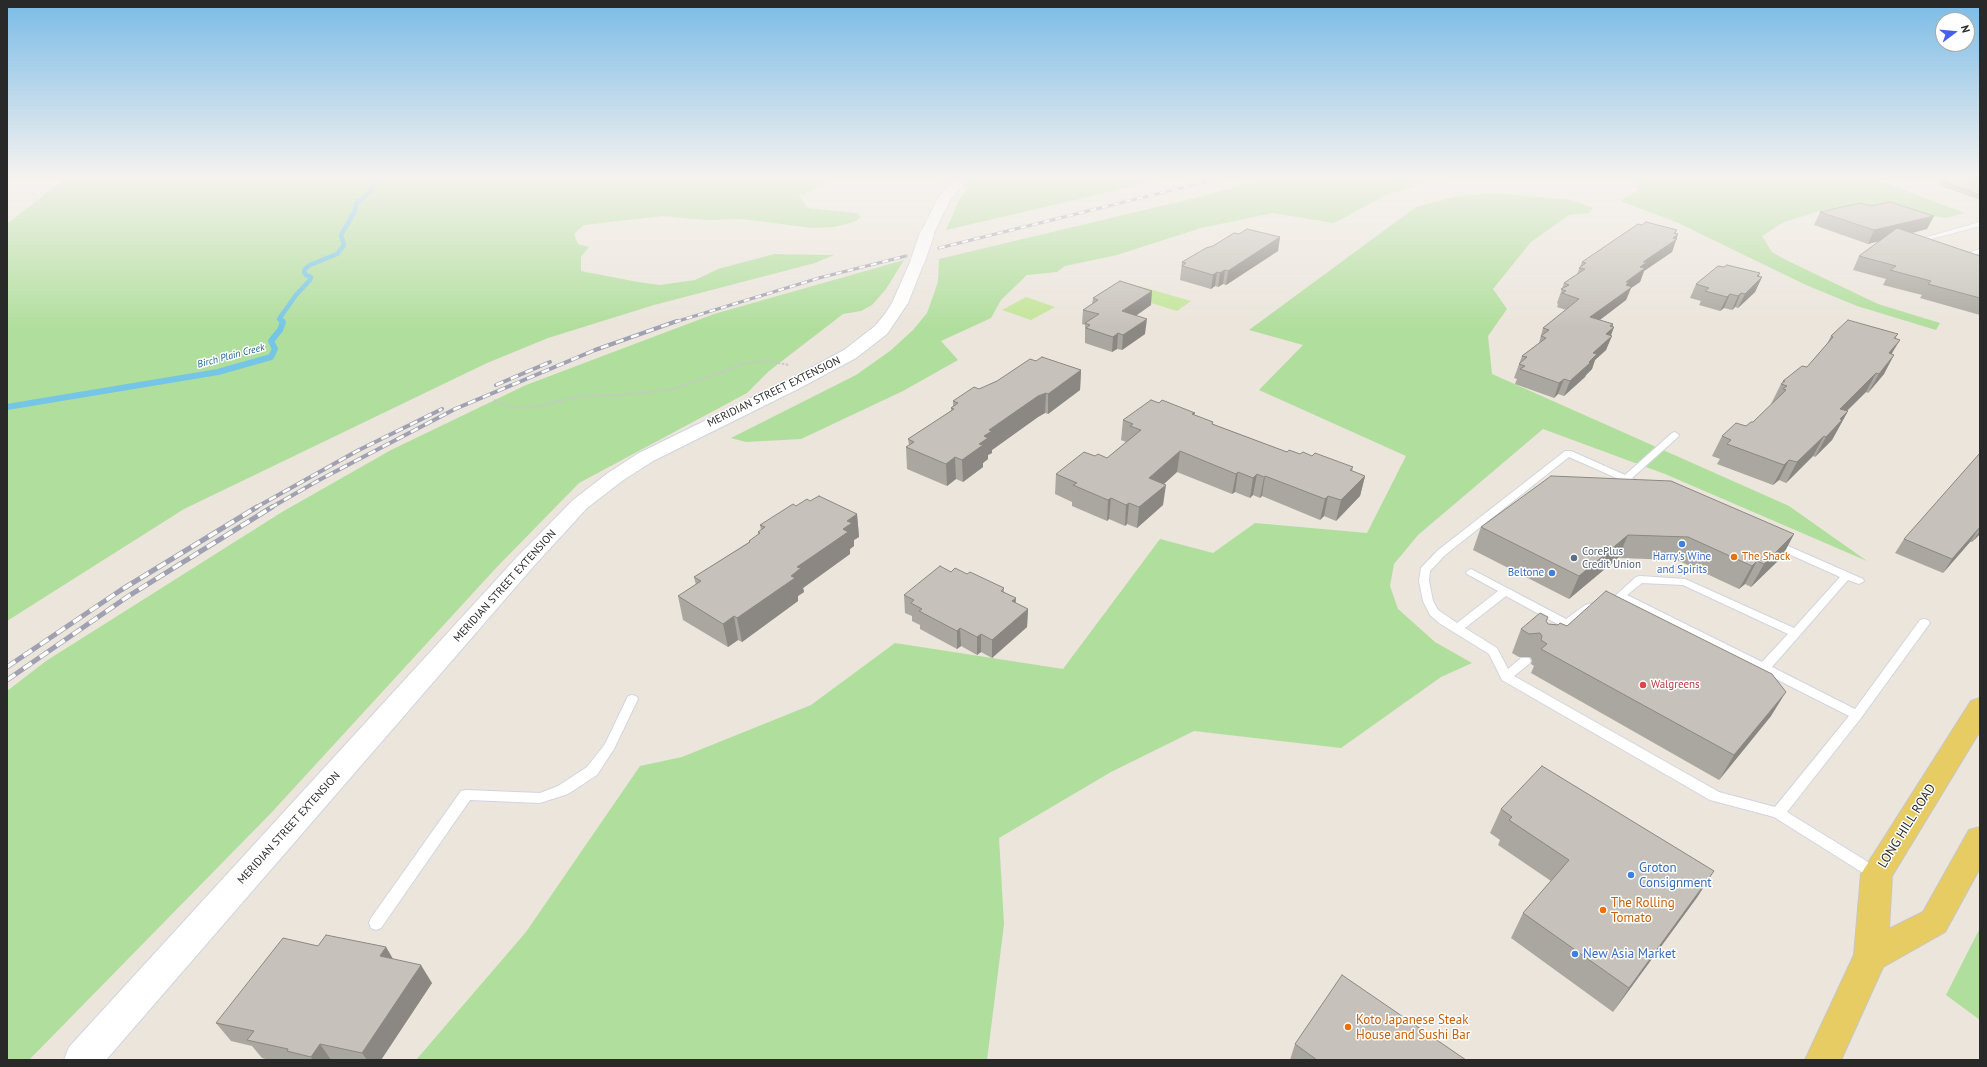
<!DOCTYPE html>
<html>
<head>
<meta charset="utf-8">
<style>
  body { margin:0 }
  #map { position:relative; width:1987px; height:1067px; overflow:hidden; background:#ebe5dc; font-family:"PT Sans",sans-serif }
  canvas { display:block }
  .frame { position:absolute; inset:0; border:8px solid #292929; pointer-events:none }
  .north { position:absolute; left:1935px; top:12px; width:40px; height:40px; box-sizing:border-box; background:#fff; border:1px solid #a9a9a9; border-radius:50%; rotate:74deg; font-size:11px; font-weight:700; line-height:16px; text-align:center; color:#292929 }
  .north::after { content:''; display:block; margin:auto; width:14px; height:18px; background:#4660ee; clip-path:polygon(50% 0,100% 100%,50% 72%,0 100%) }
</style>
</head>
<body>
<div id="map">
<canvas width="1987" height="1067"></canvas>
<div class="frame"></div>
<div class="north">N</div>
</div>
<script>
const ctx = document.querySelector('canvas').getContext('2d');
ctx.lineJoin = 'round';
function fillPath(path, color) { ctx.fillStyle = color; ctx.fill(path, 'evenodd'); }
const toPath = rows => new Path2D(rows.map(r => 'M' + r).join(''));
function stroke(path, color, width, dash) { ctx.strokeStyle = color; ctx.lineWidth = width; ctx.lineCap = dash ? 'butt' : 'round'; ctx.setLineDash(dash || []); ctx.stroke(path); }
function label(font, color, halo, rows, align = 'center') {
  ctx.font = font + ' "PT Sans",sans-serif'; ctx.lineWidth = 3; ctx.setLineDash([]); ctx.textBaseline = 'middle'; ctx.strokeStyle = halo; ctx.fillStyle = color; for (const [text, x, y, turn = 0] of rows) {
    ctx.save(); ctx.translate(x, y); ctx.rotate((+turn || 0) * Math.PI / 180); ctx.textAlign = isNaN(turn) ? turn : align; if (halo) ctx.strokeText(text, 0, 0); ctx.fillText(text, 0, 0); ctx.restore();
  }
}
fillPath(toPath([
  [64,179,826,179,825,185,799,196,808,208,857,213,861,217,854,222,834,227,812,228,742,219,706,220,663,216,584,225,574,234,578,244,589,247,581,257,581,271,638,282,660,285,695,280,718,269,774,254,834,255,815,263,654,305,548,338,487,363,184,509,7,621,7,224],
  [937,179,1165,179,946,230,959,200,969,187],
  [1259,179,1461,179,1432,181,1386,195,1334,223,1273,213,1201,228,1117,255,1065,266,1057,272,1027,275,1001,300,991,318,941,341,958,360,903,391,801,439,746,442,731,438,856,375,890,351,913,330,927,313,938,282,939,259,1207,195],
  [1631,179,1875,179,1965,213,1945,218,1901,210,1823,210,1784,222,1762,236,1772,252,1786,260,1878,304,1940,323,1936,330,1857,306,1806,285,1674,221,1620,201,1640,189],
  [1495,193,1572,200,1593,208,1589,213,1569,215,1531,242,1493,289,1507,309,1488,336,1492,374,1789,506,1867,561,1665,474,1543,429,1418,535,1394,564,1390,586,1398,609,1435,642,1472,663,1441,677,1341,748,1194,731,1111,772,999,838,1004,924,987,1060,416,1060,526,932,640,766,682,757,811,705,895,643,1063,669,1160,539,1213,553,1255,523,1367,533,1406,456,1259,390,1303,345,1249,330,1416,207,1453,197],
  [904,260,886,289,872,305,861,311,843,314,769,371,747,393,579,483,496,568,272,812,29,1060,7,1060,7,691,46,661,282,512,391,450,526,385,714,314],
  [1980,928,1980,1020,1946,995]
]), '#b0de9c');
fillPath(toPath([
  [1139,286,1191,301,1177,311,1125,295],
  [1026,297,1055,307,1031,320,1002,310]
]), '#c2e598');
stroke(toPath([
  [283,322,279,319,296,295,310,280,311,277,306,275,304,272,305,269,310,265,337,254,344,245,341,235,355,211,356,204,371,191,375,184,383,179]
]), '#75c5e6', 4.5);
stroke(toPath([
  [7,407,218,372,271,357,275,349,271,341,280,330,283,322,282,321]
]), '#75c5e6', 6);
const lane = toPath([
  [1980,222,1980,226,1916,243,1913,241,1980,222],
  [1980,249,1980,253,1962,258,1959,256,1980,249],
  [1675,432,1679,435,1678,437,1632,478,1642,483,1644,485,1639,488,1569,457,1445,555,1430,571,1429,581,1433,601,1438,610,1457,623,1498,591,1467,574,1466,572,1471,569,1566,619,1585,605,1594,603,1598,604,1599,607,1598,610,1592,611,1565,632,1561,633,1557,632,1555,629,1559,625,1506,596,1465,628,1497,648,1508,669,1521,658,1529,658,1531,661,1529,664,1514,676,1719,792,1775,807,1849,716,1616,598,1615,596,1636,577,1640,576,1685,579,1794,628,1840,577,1771,546,1770,544,1771,542,1779,542,1863,579,1864,581,1859,584,1848,580,1772,667,1855,709,1920,620,1924,619,1928,620,1930,623,1861,718,1787,812,1881,870,1883,874,1881,878,1876,880,1871,878,1774,817,1710,800,1502,680,1489,654,1439,623,1430,615,1423,601,1419,581,1421,568,1437,551,1565,451,1571,451,1625,475,1672,433,1675,432],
  [1642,583,1683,585,1788,634,1762,662,1627,595,1642,583],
  [632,695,636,696,638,699,614,749,597,775,568,794,540,803,470,800,381,928,376,930,371,928,369,923,371,918,461,791,466,790,540,793,558,786,587,767,605,744,628,696,632,695]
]);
const secondary = toPath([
  [956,179,969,179,950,200,932,237,922,237,920,234,938,198,956,179],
  [918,256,923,257,925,260,908,303,887,334,856,358,798,389,653,461,622,481,587,508,533,567,106,1060,64,1060,69,1047,517,557,573,500,608,473,639,453,786,381,844,350,875,326,885,314,892,303,911,260,913,257,918,256]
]);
const primary = toPath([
  [1980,698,1980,731,1892,876,1889,929,1923,912,1969,830,1980,827,1980,868,1945,932,1883,967,1841,1060,1805,1060,1854,955,1861,874,1971,701,1980,698]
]);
stroke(lane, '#d1d4e1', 2);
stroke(secondary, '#d1d4e1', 2);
stroke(primary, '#c7c7c7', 2);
stroke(toPath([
  [494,400,509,407,529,408,581,396,624,395,674,389,746,363,768,361,789,365]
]), '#c7c7c7', 2, [2.5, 1.5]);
fillPath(lane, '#fff');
fillPath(secondary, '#fff');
fillPath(primary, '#e7cc64');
const railFar2 = toPath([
  [939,248,1217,179],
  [675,322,819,278,906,256]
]);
const railFar1 = toPath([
  [496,385,550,362],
  [255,508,357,451,442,409],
  [270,508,321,479,455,409,595,350,677,321]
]);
const rail = toPath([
  [7,667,121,590,257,507],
  [7,680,130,595,272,507]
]);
stroke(railFar2, '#9fa1b2', 3);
stroke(railFar1, '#9fa1b2', 4);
stroke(rail, '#9fa1b2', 5);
stroke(railFar2, '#fff', 2, [6]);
stroke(railFar1, '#fff', 2.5, [8]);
stroke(rail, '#fff', 3.5, [10]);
const secondaryBridge = toPath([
  [918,260,927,234]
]);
stroke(secondaryBridge, '#d1d4e1', 16, []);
stroke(secondaryBridge, '#fff', 14);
fillPath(toPath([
  [1980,180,1980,200,1938,185,1941,181],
  [1820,212,1927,229,1912,233,1980,256,1980,315,1920,298,1922,295,1883,285,1886,279,1853,270,1859,256,1880,241,1868,244,1814,225],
  [1676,233,1678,234,1672,252,1644,271,1640,282,1631,288,1626,300,1600,320,1613,324,1612,327,1614,327,1606,350,1595,360,1592,369,1586,375,1585,377,1564,396,1558,394,1554,398,1515,384,1517,379,1514,378,1522,356,1539,343,1543,328,1566,310,1557,307,1558,304,1557,303,1564,283,1577,274,1582,262],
  [1239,234,1280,237,1278,251,1226,285,1223,284,1218,287,1215,286,1211,289,1180,280,1182,262,1213,246],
  [1759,277,1762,277,1755,292,1738,308,1735,307,1732,310,1724,308,1720,311,1699,305,1701,301,1690,298,1696,284],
  [1093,298,1151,305,1136,316,1145,334,1122,350,1117,349,1112,352,1085,343,1085,325,1082,324,1083,310,1092,304],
  [1898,334,1895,339,1892,354,1884,374,1868,393,1866,392,1847,411,1848,411,1832,440,1815,457,1813,456,1786,483,1779,480,1773,485,1717,464,1720,459,1712,456,1722,436,1746,426,1753,422,1772,404,1771,404,1781,384,1783,381,1807,367,1827,344,1831,336],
  [1036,361,1081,370,1080,390,1048,414,1045,413,1038,417,992,450,992,453,988,455,988,459,983,463,983,467,963,482,956,479,947,486,907,469,906,447,909,445,908,439,951,411,951,408,953,406,953,401,997,381],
  [1159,403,1195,413,1194,415,1213,422,1213,424,1287,452,1312,456,1353,467,1352,471,1365,476,1360,496,1336,521,1324,516,1320,520,1262,496,1260,498,1253,495,1250,498,1235,492,1232,494,1177,472,1164,484,1163,505,1137,528,1127,524,1125,526,1109,519,1107,521,1072,506,1072,502,1055,494,1056,474,1095,456,1107,458,1126,442,1121,440,1123,420],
  [1980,453,1980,534,1972,542,1970,542,1943,573,1895,553,1904,539],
  [810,501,857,514,859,537,854,540,854,546,850,549,850,554,803,588,804,592,798,596,798,601,742,642,738,640,728,647,683,620,678,596,696,585,694,577,749,542,749,541,758,535,758,532,761,530,760,525,796,506],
  [1481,527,1794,534,1782,557,1751,587,1745,584,1739,589,1677,560,1618,558,1569,599,1473,550],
  [951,572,1004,588,1004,592,1016,603,1028,609,1027,627,992,658,981,652,977,655,961,646,957,649,920,629,920,625,912,621,912,616,905,613,904,595],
  [1546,621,1548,624,1567,626,1771,716,1719,780,1531,673,1534,666,1531,664,1532,660,1530,657,1519,657,1512,653,1521,629],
  [1501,809,1698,896,1613,1012,1511,938,1523,913,1551,881,1498,845,1500,840,1490,833],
  [318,946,386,947,393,959,432,983,381,1060,269,1060,262,1058,252,1046,231,1041,216,1023],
  [1295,1044,1466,1060,1290,1060]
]), '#aaa7a1');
fillPath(toPath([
  [1934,216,1927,229,1868,244,1874,230],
  [1677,230,1674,237,1678,234,1672,252,1644,271,1640,282,1631,288,1626,300,1585,331,1590,317,1626,282,1643,262],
  [1280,237,1278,251,1226,285,1228,271],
  [1225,270,1223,284,1218,287,1220,273],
  [1217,272,1215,286,1211,289,1213,275],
  [1760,273,1756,283,1762,277,1755,292,1738,308,1745,294,1757,276],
  [1152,291,1151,305,1120,326,1122,311],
  [1741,293,1735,307,1732,310,1738,296],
  [1730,294,1724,308,1720,311,1727,297],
  [1147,319,1145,334,1122,350,1123,335],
  [1613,324,1611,330,1614,327,1610,337,1612,336,1606,350,1595,360,1592,369,1586,375,1585,377,1564,396,1570,381,1593,353,1606,334,1610,326],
  [1118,333,1117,349,1112,352,1113,337],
  [1900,340,1889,358,1889,353],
  [1894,355,1884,374,1868,393,1879,374],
  [1081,370,1080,390,1048,414,1048,394],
  [1876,373,1866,392,1829,428,1840,409],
  [1564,379,1558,394,1554,398,1559,383],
  [1046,393,1045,413,1038,417,992,450,992,453,988,455,988,459,983,463,983,467,963,482,962,460,979,444,989,430,1038,396],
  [1848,411,1832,440,1815,457,1826,437,1840,419],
  [1824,436,1813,456,1786,483,1797,462],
  [1180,451,1177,472,1147,499,1149,478],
  [955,457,956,479,947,486,946,464],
  [1789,460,1779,480,1773,485,1784,465],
  [1238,472,1235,492,1232,494,1236,474],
  [1257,474,1253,495,1250,498,1253,478],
  [1265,476,1262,496,1260,498,1264,477],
  [1365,476,1360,496,1336,521,1341,500],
  [1166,485,1163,505,1137,528,1139,507],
  [1328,496,1324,516,1320,520,1325,499],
  [1111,498,1109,519,1107,521,1108,500],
  [1129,503,1127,524,1125,526,1126,505],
  [857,514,859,537,854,540,854,546,850,549,850,554,803,588,804,592,798,596,798,601,742,642,737,618,797,567,843,529,847,521],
  [1979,528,1970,542,1943,573,1952,559],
  [1980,531,1980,534,1972,542],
  [1794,534,1782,557,1751,587,1764,564],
  [1628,535,1618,558,1569,599,1579,576],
  [1757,561,1745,584,1739,589,1752,566],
  [1016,598,1015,616,1012,601],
  [1028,609,1027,627,992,658,992,640],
  [734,616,738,640,728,647,723,624],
  [960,628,961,646,957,649,957,631],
  [981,634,981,652,977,655,977,637],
  [1786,692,1771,716,1719,780,1734,755],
  [1714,871,1698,896,1613,1012,1629,988],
  [386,947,397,966,380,956],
  [421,965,432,983,381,1060,367,1060,362,1053],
  [320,1044,331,1060,313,1060,311,1057]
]), '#8b8883');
const building = toPath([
  [1946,179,1980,180,1980,195,1941,181,1946,179],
  [1890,202,1934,216,1874,230,1820,212,1860,203,1871,206,1890,202],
  [1646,222,1677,230,1674,233,1678,234,1673,238,1677,239,1643,262,1647,262,1640,267,1645,268,1626,282,1629,282,1626,285,1632,287,1590,317,1613,324,1610,326,1614,327,1606,334,1612,336,1593,353,1597,354,1589,362,1590,363,1570,381,1564,379,1559,383,1520,369,1525,366,1519,364,1527,357,1522,356,1546,338,1541,336,1549,330,1543,328,1579,299,1562,293,1566,291,1561,289,1569,285,1564,283,1585,269,1579,268,1586,263,1582,262,1638,224,1642,225,1646,222],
  [1897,228,1980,256,1980,298,1928,284,1931,281,1890,270,1896,266,1859,256,1897,228],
  [1247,229,1280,237,1228,271,1225,270,1220,273,1217,272,1213,275,1182,266,1186,263,1182,262,1206,248,1213,246,1234,233,1239,234,1247,229],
  [1727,265,1760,273,1757,276,1762,277,1745,294,1741,293,1738,296,1730,294,1727,297,1705,291,1709,288,1696,284,1718,266,1724,267,1727,265],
  [1120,281,1152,291,1122,311,1147,319,1123,335,1118,333,1113,337,1086,328,1090,325,1085,323,1099,314,1083,310,1098,300,1093,298,1120,281],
  [1848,320,1898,334,1894,338,1900,340,1889,353,1894,355,1879,374,1876,373,1840,409,1848,411,1840,419,1842,420,1826,437,1824,436,1797,462,1789,460,1784,465,1727,444,1731,440,1722,436,1736,423,1746,426,1751,422,1753,422,1786,390,1783,389,1787,386,1781,384,1785,381,1783,381,1802,366,1807,367,1833,337,1831,336,1848,320],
  [1042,357,1081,370,1048,394,1046,393,1038,396,989,430,992,431,984,436,988,438,979,444,983,445,962,460,955,457,946,464,906,447,914,442,908,439,954,409,951,408,958,403,953,401,974,387,979,389,997,381,1030,359,1036,361,1042,357],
  [1151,400,1159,403,1162,400,1195,413,1192,414,1213,422,1212,424,1287,452,1289,450,1300,454,1303,452,1312,456,1315,453,1353,467,1350,470,1365,476,1341,500,1328,496,1325,499,1265,476,1264,477,1257,474,1253,478,1238,472,1236,474,1180,451,1149,478,1166,485,1139,507,1129,503,1126,505,1111,498,1108,500,1073,485,1077,483,1056,474,1084,452,1095,456,1098,454,1107,458,1141,430,1130,426,1133,424,1123,420,1151,400],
  [1980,453,1980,528,1979,528,1952,559,1904,539,1980,453],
  [1551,476,1671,481,1794,534,1764,564,1757,561,1752,566,1688,537,1628,535,1579,576,1481,527,1551,476],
  [819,496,857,514,847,521,852,523,843,529,848,532,797,567,801,568,791,576,795,578,737,618,734,616,723,624,678,596,701,581,694,577,750,542,749,541,760,533,758,532,765,527,760,525,793,504,796,506,807,499,810,501,819,496],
  [940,566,951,572,955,568,967,574,970,572,1004,588,1001,591,1016,598,1012,601,1028,609,992,640,981,634,977,637,960,628,957,631,919,611,922,609,911,603,914,600,904,595,940,566],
  [1606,591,1772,674,1786,692,1734,755,1541,649,1547,644,1541,640,1542,636,1540,633,1529,634,1521,629,1540,613,1548,617,1546,621,1548,624,1558,625,1560,623,1567,626,1606,591],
  [1542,766,1714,871,1629,988,1523,913,1569,860,1509,820,1512,817,1501,809,1542,766],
  [326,935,386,947,380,956,421,965,362,1053,320,1044,311,1057,287,1051,288,1049,247,1040,254,1031,216,1023,283,938,318,946,326,935],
  [1342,975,1466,1060,1317,1060,1295,1044,1342,975]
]);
fillPath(building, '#c6c2bb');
stroke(building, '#8b8883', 1);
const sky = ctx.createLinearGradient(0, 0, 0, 329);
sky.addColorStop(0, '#7abbe7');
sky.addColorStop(0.54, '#f6f3ef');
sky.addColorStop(1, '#f6f3ef00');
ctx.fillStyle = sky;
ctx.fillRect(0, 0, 1987, 329);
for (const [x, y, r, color] of [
  [1682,544,4,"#3f7fe0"],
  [1734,557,4,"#e8710a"],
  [1574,558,4,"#5c6f8a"],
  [1552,573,4,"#3f7fe0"],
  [1643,685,4,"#e0444e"],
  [1631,875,4,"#3f7fe0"],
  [1603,910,4,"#e8710a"],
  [1575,954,4,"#3f7fe0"],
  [1348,1027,4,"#e8710a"]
]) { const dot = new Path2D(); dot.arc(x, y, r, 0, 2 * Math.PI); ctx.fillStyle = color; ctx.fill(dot); stroke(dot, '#fff', 1.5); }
label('italic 10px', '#166391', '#fff', [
  ["Birch Plain Creek",231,356,-15]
]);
label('11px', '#292929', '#fff', [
  ["MERIDIAN STREET EXTENSION",774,392,-26],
  ["MERIDIAN STREET EXTENSION",505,586,-48],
  ["MERIDIAN STREET EXTENSION",289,828,-48]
]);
label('11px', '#4e5e75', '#fff', [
  ["CorePlus",1582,552],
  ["Credit Union",1582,565]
], 'left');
label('11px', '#366cbe', '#fff', [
  ["Harry's Wine",1682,557],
  ["and Spirits",1682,570],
  ["Beltone",1544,573,"right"]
]);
label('11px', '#c56008', '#fff', [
  ["The Shack",1742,557]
], 'left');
label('11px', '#be3a42', '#fff', [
  ["Walgreens",1651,685]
], 'left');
label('13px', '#292929', '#fff', [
  ["LONG HILL ROAD",1907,826,-58]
]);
label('13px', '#366cbe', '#fff', [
  ["Groton",1639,868],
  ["Consignment",1639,883],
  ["New Asia Market",1583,954]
], 'left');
label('13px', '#c56008', '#fff', [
  ["The Rolling",1611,903],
  ["Tomato",1611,918],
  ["Koto Japanese Steak",1356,1020],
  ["House and Sushi Bar",1356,1035]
], 'left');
</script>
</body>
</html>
